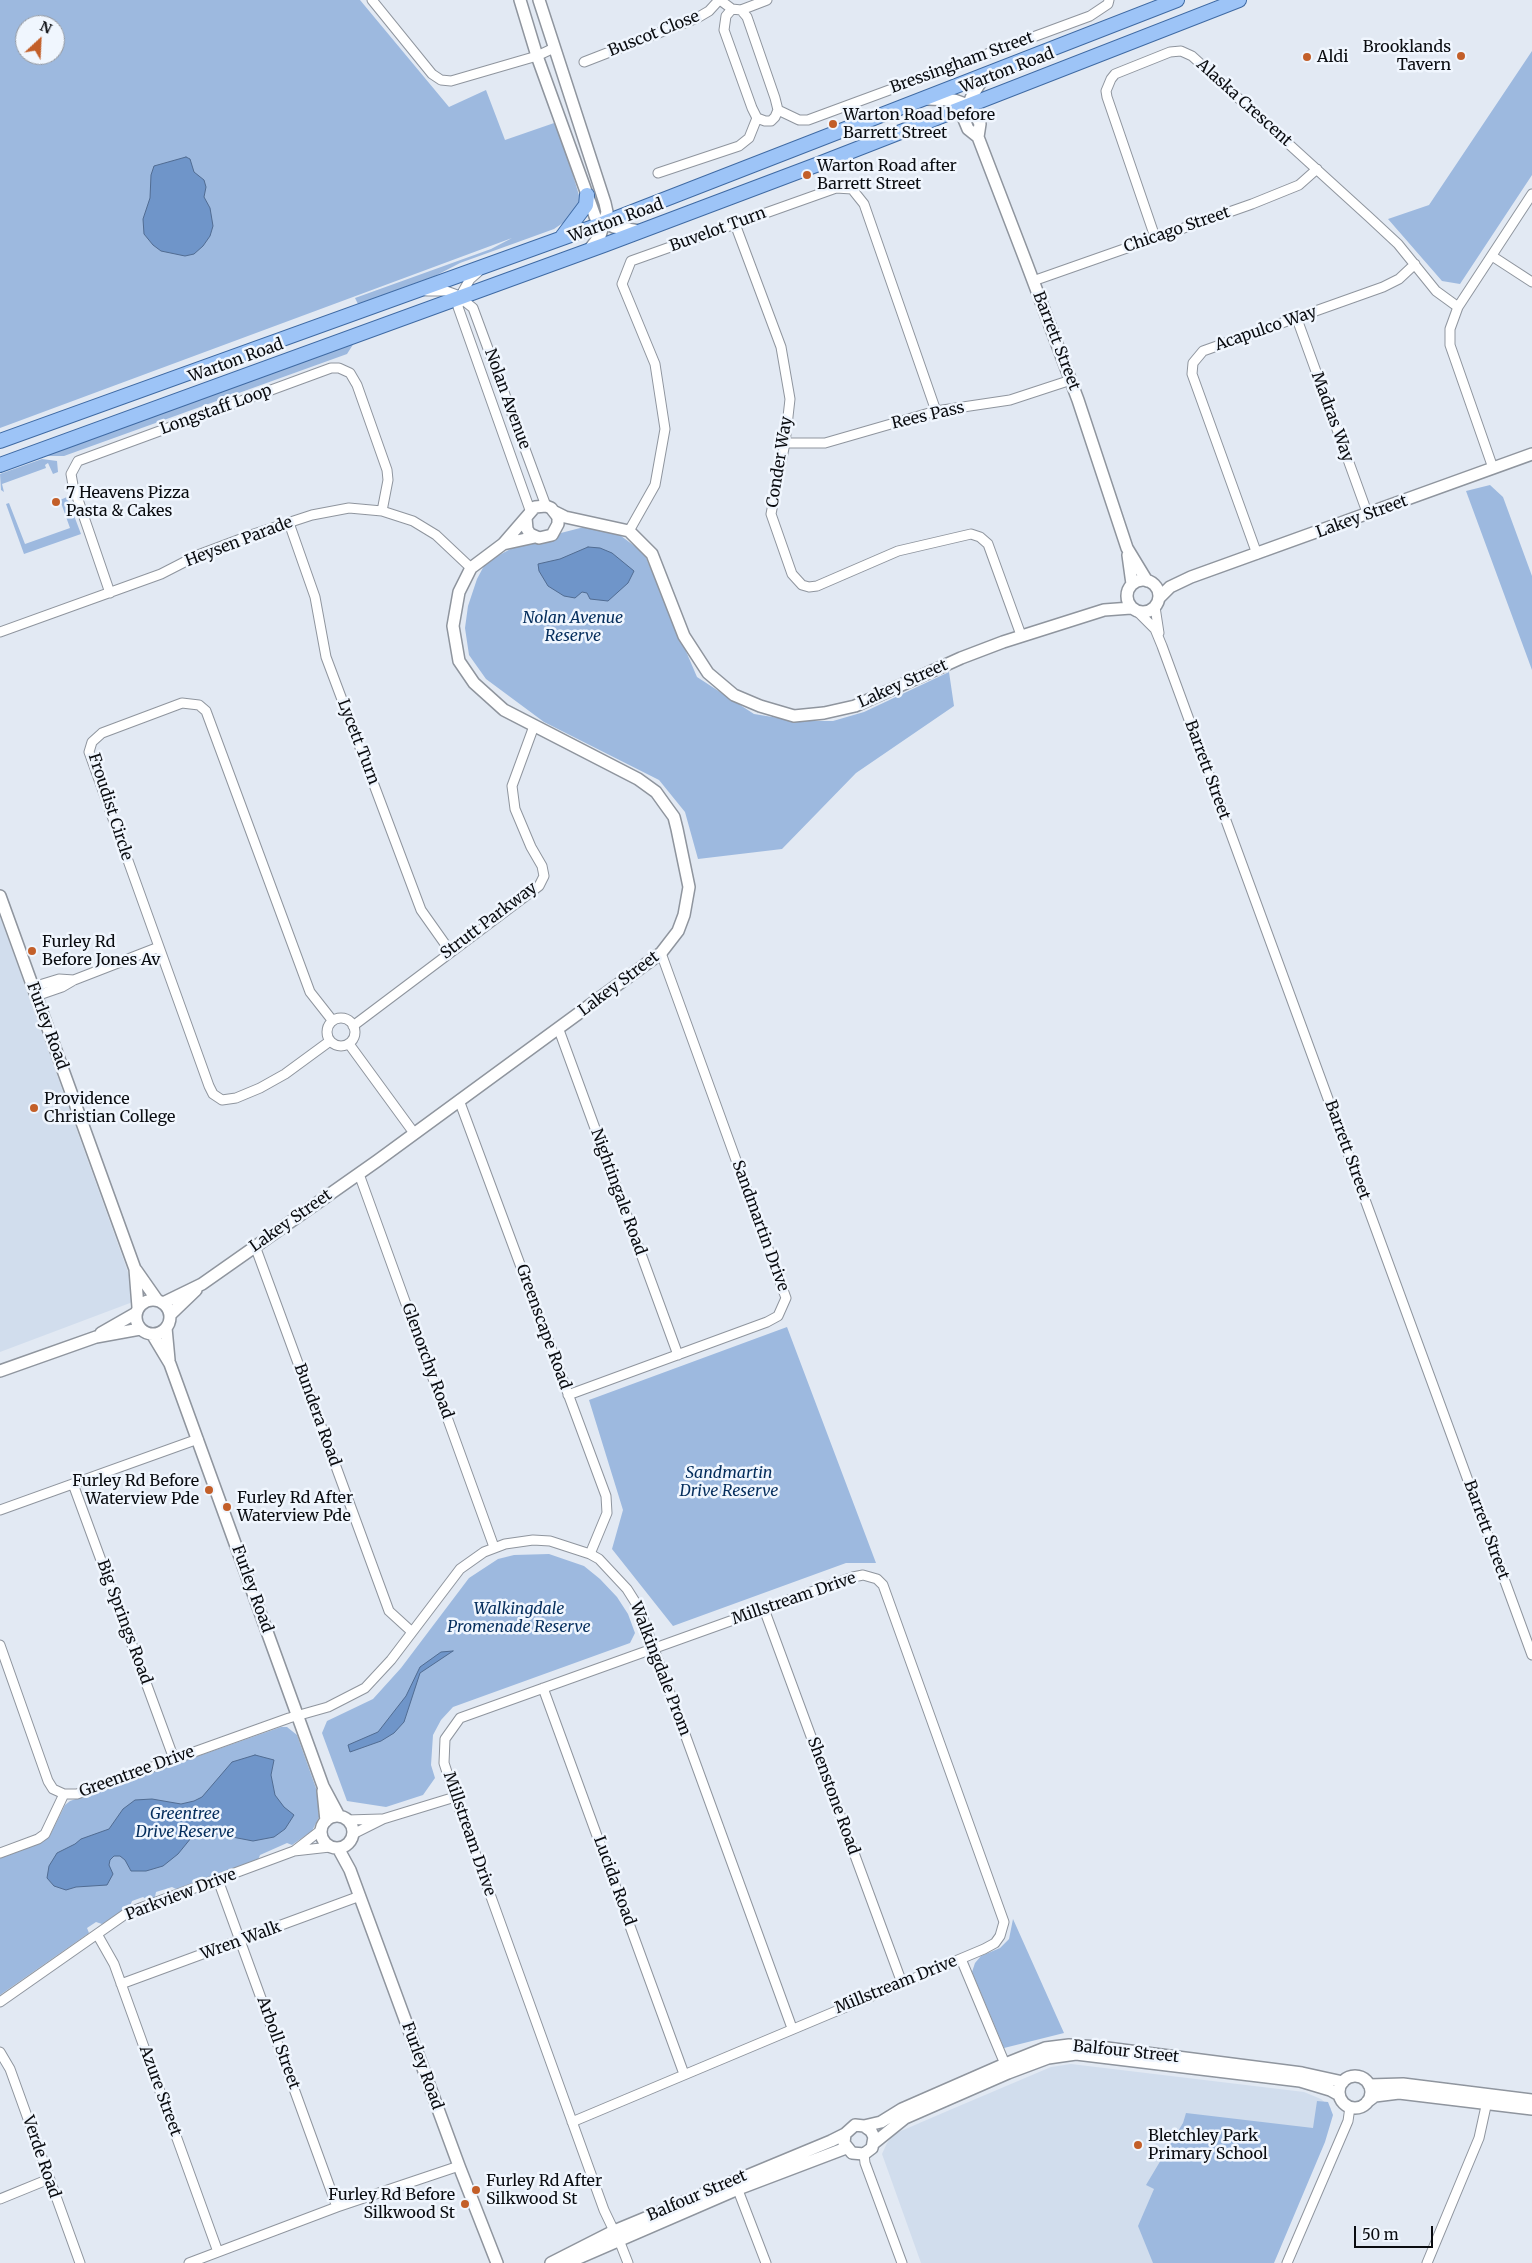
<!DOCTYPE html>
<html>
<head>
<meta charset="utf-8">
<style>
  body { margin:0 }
  #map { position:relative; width:1532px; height:2263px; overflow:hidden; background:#e2e9f3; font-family:Merriweather,serif }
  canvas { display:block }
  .north { position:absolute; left:15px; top:15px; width:50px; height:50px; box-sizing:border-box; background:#f0f6fe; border:1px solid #94989f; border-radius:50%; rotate:25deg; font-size:14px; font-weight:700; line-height:20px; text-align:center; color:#0a0c10 }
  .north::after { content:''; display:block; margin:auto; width:18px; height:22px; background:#c35f29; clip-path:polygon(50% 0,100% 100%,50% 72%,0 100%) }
  .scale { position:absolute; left:1354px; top:2226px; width:79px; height:22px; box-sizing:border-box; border:2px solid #0a0c10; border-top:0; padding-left:6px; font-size:15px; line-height:18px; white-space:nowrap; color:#0a0c10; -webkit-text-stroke:4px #f0f6fe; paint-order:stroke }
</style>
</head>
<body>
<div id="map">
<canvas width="1532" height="2263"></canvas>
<div class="north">N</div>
<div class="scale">50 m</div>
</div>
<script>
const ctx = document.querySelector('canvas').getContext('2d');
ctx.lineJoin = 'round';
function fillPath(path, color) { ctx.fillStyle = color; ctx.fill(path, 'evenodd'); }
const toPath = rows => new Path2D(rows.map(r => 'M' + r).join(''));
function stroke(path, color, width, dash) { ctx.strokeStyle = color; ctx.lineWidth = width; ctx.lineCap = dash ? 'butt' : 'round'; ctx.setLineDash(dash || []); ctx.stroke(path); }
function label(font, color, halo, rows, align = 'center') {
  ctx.font = font + ' Merriweather,serif'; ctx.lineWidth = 5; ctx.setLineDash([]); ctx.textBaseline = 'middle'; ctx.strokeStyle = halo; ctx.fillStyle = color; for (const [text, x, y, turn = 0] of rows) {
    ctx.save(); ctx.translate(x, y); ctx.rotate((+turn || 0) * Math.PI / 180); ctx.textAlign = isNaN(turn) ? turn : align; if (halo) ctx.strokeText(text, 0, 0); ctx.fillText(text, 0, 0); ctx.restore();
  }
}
fillPath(toPath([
  [0,916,138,1300,0,1352],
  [1071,2064,1304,2092,1321,2099,1331,2108,1298,2196,1268,2263,921,2263,882,2154,887,2143,894,2134,945,2112,1051,2067]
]), '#d1dded');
fillPath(toPath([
  [0,0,360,0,449,107,486,90,505,140,557,122,581,202,570,218,554,229,460,263,435,276,358,304,355,298,491,249,512,238,0,428],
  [25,25,55,25,55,55,25,55],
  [1532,51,1532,175,1460,284,1442,281,1388,219,1429,205],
  [354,343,347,354,64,456,42,456],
  [42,459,57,461,58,472,53,474,48,463,45,465,46,468,2,484,4,492,1,490,0,474],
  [1490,485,1503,497,1532,576,1532,670,1466,491],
  [67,497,81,534,24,554,6,504,9,503,25,544,70,528,60,500],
  [588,526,617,533,644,553,697,677,754,714,797,721,833,721,864,712,949,672,954,706,856,773,782,849,698,859,685,812,659,780,544,722,486,679,469,655,465,628,468,606,477,579,486,562,522,543],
  [787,1327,876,1563,846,1563,673,1626,612,1549,623,1510,589,1400],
  [549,1554,584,1566,600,1579,617,1597,628,1614,635,1633,630,1643,453,1707,441,1720,433,1735,431,1765,435,1778,423,1795,386,1807,347,1801,322,1733,327,1721,373,1699,401,1668,469,1578,498,1559,514,1555],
  [281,1727,287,1727,297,1735,317,1791,319,1817,312,1831,292,1845,287,1843,260,1855,258,1860,176,1889,172,1887,156,1892,155,1897,148,1900,143,1897,132,1901,130,1906,102,1924,96,1922,87,1928,89,1933,0,1995,0,1857,41,1842,51,1833,65,1805,70,1801],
  [1013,1919,1064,2033,1004,2048,972,1972,975,1963,981,1956,1000,1948,1009,1939],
  [1317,2101,1328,2102,1333,2115,1325,2142,1274,2263,1153,2263,1138,2226,1154,2189,1146,2185,1183,2123,1186,2113,1313,2128]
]), '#9db9df');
const water = toPath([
  [186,157,190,159,194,172,204,180,206,187,204,197,210,208,213,226,210,236,203,246,194,254,185,256,161,251,153,245,144,234,143,219,150,198,151,175,154,166,186,157],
  [588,547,600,548,612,553,634,571,628,583,608,601,590,599,587,593,582,592,575,598,564,596,548,586,539,571,538,564,560,559,588,547],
  [453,1651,420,1673,404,1722,394,1733,381,1741,350,1752,348,1745,378,1732,406,1696,420,1667,441,1652,453,1651],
  [255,1755,274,1760,271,1775,275,1795,284,1807,294,1815,285,1829,274,1837,253,1841,201,1831,191,1838,178,1854,163,1866,146,1871,131,1871,125,1860,120,1856,114,1856,110,1860,109,1865,113,1874,107,1885,76,1887,66,1890,54,1886,47,1878,49,1866,57,1853,75,1844,81,1839,109,1829,123,1809,135,1800,152,1799,181,1804,194,1801,202,1797,232,1762,255,1755]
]);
fillPath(water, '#6f95c9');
stroke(water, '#516c92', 1);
const street = toPath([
  [372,0,432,74,441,80,451,81,537,56,554,48],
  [720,0,732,9,741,10,767,0],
  [732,9,726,16,724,30,752,108,757,118,765,121,771,121,775,117,778,110,775,98,747,17,741,10],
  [584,62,697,18,709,11,719,0],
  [778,110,799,120,808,120,1090,16,1108,4,1109,0],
  [658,173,739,146,749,138,757,118],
  [735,224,781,347,790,399,785,443,771,514,792,574,802,585,809,587,817,586,898,551,971,534,980,537,988,544,1021,635],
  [1155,237,1107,97,1106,91,1111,79,1115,74,1170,52,1181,51,1192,56,1369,217,1398,244,1436,291,1458,307],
  [1492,256,1532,282],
  [478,272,470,279,461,295,458,307,530,510],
  [1033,281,1252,204,1299,185,1317,169],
  [426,291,446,291,457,295,473,308,546,506],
  [1297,319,1368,515],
  [785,443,825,443,936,411,1010,400,1071,380],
  [1493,468,1450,345,1450,329,1458,307,1532,194],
  [289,523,315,597,326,657,421,910,450,951],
  [629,531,655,485,665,429,655,364,622,284,631,261,836,188,852,189,864,204,936,411],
  [1257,554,1192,374,1193,363,1203,351,1383,287,1399,279,1415,264],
  [110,593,73,485,71,474,78,461,331,368,339,368,350,373,357,385,387,470,388,480,382,511],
  [1155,607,1159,633],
  [1138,612,1155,629,1162,646,1532,1655],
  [0,632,161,574,198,555,254,534,312,515,349,508,382,511,413,521,436,535,471,568],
  [33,987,59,979,74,980],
  [36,996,62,987,74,980,159,947],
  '327 1032a14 14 0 1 1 28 0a14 14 0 1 1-28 0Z',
  [353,1026,539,886,544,876,542,866,531,847,515,809,512,786,534,726],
  [559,1030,678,1355],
  [330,1041,285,1074,260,1088,236,1098,222,1100,213,1094,209,1086,89,752,92,742,102,733,182,703,199,705,206,711,310,992,332,1020],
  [349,1044,414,1133],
  [459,1100,606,1496,607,1513,590,1554],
  [359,1174,494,1547],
  [255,1246,389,1611,412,1632],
  [568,1395,767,1322,778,1316,786,1298,661,953],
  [73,1484,174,1759],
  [0,1510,198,1439],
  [764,1609,902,1983],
  [0,1645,48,1781,53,1789,64,1794],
  [543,1688,684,2074],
  [347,1820,381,1819],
  [353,1834,383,1819,455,1797],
  [294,1851,321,1830],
  [0,1853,38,1839,45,1834,64,1794,77,1794,289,1718,328,1707,365,1688,391,1660,460,1569,484,1552,505,1544,533,1540,550,1541,590,1554,599,1559,627,1589,639,1608,792,2028],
  [218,1880,337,2207],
  [97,1934,114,1964,218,2252],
  [961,1959,1005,2064],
  [121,1984,360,1896],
  [0,2002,127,1913,294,1851,330,1847],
  [0,2052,10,2069,80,2263],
  [572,2122,984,1949,995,1943,1000,1936,1004,1922,883,1585,877,1579,863,1575,853,1577,460,1718,445,1739,444,1763,455,1797,604,2210,614,2231],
  [864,2154,865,2163,902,2263],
  [736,2185,766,2263],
  [0,2199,49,2179],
  [619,2240,628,2263],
  [189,2263,337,2207,459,2166],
  [1287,2263,1348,2121,1350,2107],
  [1427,2263,1479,2138,1488,2097]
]);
const secondary = toPath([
  [520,0,537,56,596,219,614,227,640,231],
  [539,0,605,203,607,212,600,236,589,250],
  [985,75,972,96,963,117,968,129,978,137,1026,262,1078,400,1127,548,1147,581],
  [927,99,954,100,968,105,974,111,980,124,978,137],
  [555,512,565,517,629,531,652,554,684,636,708,673,734,695,760,706,794,716,824,713,855,706,961,658,1003,642,1104,610,1131,608],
  [503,544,535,537],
  [1128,555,1132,584],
  '1127 596a16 16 0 1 1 32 0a16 16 0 1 1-32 0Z',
  [1159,598,1170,587,1191,577,1532,454],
  [0,896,135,1269,138,1307],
  [136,1270,157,1300],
  '136 1317a17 17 0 1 1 34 0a17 17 0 1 1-34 0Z',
  [163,1303,202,1284,377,1161,661,953,678,931,684,915,689,887,677,829,674,817,666,806,656,792,638,779,504,710,474,683,459,661,453,626,459,592,471,568,503,544,535,507,546,506,551,508,558,517,558,524,552,535,539,538,530,534,527,529,526,518],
  [170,1315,196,1290],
  [166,1328,169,1360],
  [101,1333,136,1313],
  [152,1334,170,1364,323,1786,339,1816],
  [0,1371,96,1337,140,1329],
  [323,1791,326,1821],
  '321 1832a16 16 0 1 1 32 0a16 16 0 1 1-32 0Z',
  [338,1848,350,1870,459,2166,497,2263],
  '1339 2092a16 16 0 1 1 32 0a16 16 0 1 1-32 0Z',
  [1369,2085,1403,2084,1532,2100],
  [1367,2102,1375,2096,1399,2093,1532,2109],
  [864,2126,881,2122,902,2109,1005,2064,1045,2048,1069,2045,1099,2047,1302,2073,1343,2082],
  [874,2143,905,2118,1008,2073,1048,2058,1076,2054,1300,2081,1330,2090,1339,2095],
  [551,2263,614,2231,831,2141,845,2134,855,2125,864,2126,871,2131,874,2137,872,2148,864,2154,852,2153,844,2143,845,2134],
  [567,2263,738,2189,846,2148]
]);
const primary = toPath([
  [562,237,586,205,587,195],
  [0,441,604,223,1177,0],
  [0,465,604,245,816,165,1239,0]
]);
stroke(street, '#8f959e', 11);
stroke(secondary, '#8f959e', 14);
stroke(primary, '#3f6aa3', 16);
stroke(street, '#fff', 9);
stroke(secondary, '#fff', 11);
stroke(primary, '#9dc4f7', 14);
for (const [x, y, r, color] of [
  [1461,56,5,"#c35f29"],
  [1307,57,5,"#c35f29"],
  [833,124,5,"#c35f29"],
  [807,175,5,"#c35f29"],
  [56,502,5,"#c35f29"],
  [32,951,5,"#c35f29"],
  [34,1108,5,"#c35f29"],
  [209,1490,5,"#c35f29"],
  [227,1507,5,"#c35f29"],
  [1138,2145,5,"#c35f29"],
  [476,2190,5,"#c35f29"],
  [465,2204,5,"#c35f29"]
]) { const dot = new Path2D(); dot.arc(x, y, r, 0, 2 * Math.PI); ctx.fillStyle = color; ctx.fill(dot); stroke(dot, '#f0f6fe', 2); }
label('16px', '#0a0c10', '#f0f6fe', [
  ["Buscot Close",654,34,-22],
  ["Bressingham Street",962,63,-20],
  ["Warton Road",1007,71,-21],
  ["Alaska Crescent",1244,103,42],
  ["Warton Road",616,221,-20],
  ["Buvelot Turn",718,230,-20],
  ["Chicago Street",1177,230,-19],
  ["Acapulco Way",1266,329,-19],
  ["Barrett Street",1056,341,69],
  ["Warton Road",236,361,-20],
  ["Nolan Avenue",507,399,70],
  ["Longstaff Loop",216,410,-20],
  ["Rees Pass",928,416,-13],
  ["Madras Way",1332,417,70],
  ["Conder Way",780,462,-81],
  ["Lakey Street",1362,517,-20],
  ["Heysen Parade",239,542,-21],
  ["Lakey Street",903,684,-24],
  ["Lycett Turn",358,742,69],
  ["Barrett Street",1207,770,70],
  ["Froudist Circle",110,807,72],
  ["Strutt Parkway",489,921,-37],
  ["Lakey Street",619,984,-37],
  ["Furley Road",47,1026,70],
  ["Barrett Street",1347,1150,70],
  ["Nightingale Road",618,1192,70],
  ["Lakey Street",291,1221,-35],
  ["Sandmartin Drive",760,1226,70],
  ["Greenscape Road",543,1327,70],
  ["Glenorchy Road",427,1361,70],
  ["Bundera Road",317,1415,70],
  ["Barrett Street",1486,1530,70],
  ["Furley Road",252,1589,70],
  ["Millstream Drive",794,1599,-19],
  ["Big Springs Road",124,1622,70],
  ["Walkingdale Prom",660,1669,69],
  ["Greentree Drive",137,1772,-20],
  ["Shenstone Road",833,1796,70],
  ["Millstream Drive",469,1834,71],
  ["Lucida Road",614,1881,70],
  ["Parkview Drive",181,1895,-21],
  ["Wren Walk",241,1941,-20],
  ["Millstream Drive",896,1985,-22],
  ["Arboll Street",278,2043,70],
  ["Balfour Street",1126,2052,6],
  ["Furley Road",422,2066,70],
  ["Azure Street",160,2091,70],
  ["Verde Road",41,2157,71],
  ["Balfour Street",697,2196,-23]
]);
label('16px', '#0a0c10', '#f0f6fe', [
  ["Brooklands",1451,47,"right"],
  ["Tavern",1451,65,"right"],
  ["Aldi",1317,57],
  ["Warton Road before",843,115],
  ["Barrett Street",843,133],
  ["Warton Road after",817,166],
  ["Barrett Street",817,184],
  ["7 Heavens Pizza",66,493],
  ["Pasta & Cakes",66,511],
  ["Furley Rd",42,942],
  ["Before Jones Av",42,960],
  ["Providence",44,1099],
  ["Christian College",44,1117],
  ["Furley Rd Before",199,1481,"right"],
  ["Waterview Pde",199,1499,"right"],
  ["Furley Rd After",237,1498],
  ["Waterview Pde",237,1516],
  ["Bletchley Park",1148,2136],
  ["Primary School",1148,2154],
  ["Furley Rd After",486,2181],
  ["Silkwood St",486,2199],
  ["Furley Rd Before",455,2195,"right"],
  ["Silkwood St",455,2213,"right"]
], 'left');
label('italic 16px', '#042d5c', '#f0f6fe', [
  ["Nolan Avenue",573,618],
  ["Reserve",573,636],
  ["Sandmartin",729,1473],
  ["Drive Reserve",729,1491],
  ["Walkingdale",519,1609],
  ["Promenade Reserve",519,1627],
  ["Greentree",185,1814],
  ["Drive Reserve",185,1832]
]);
</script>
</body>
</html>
